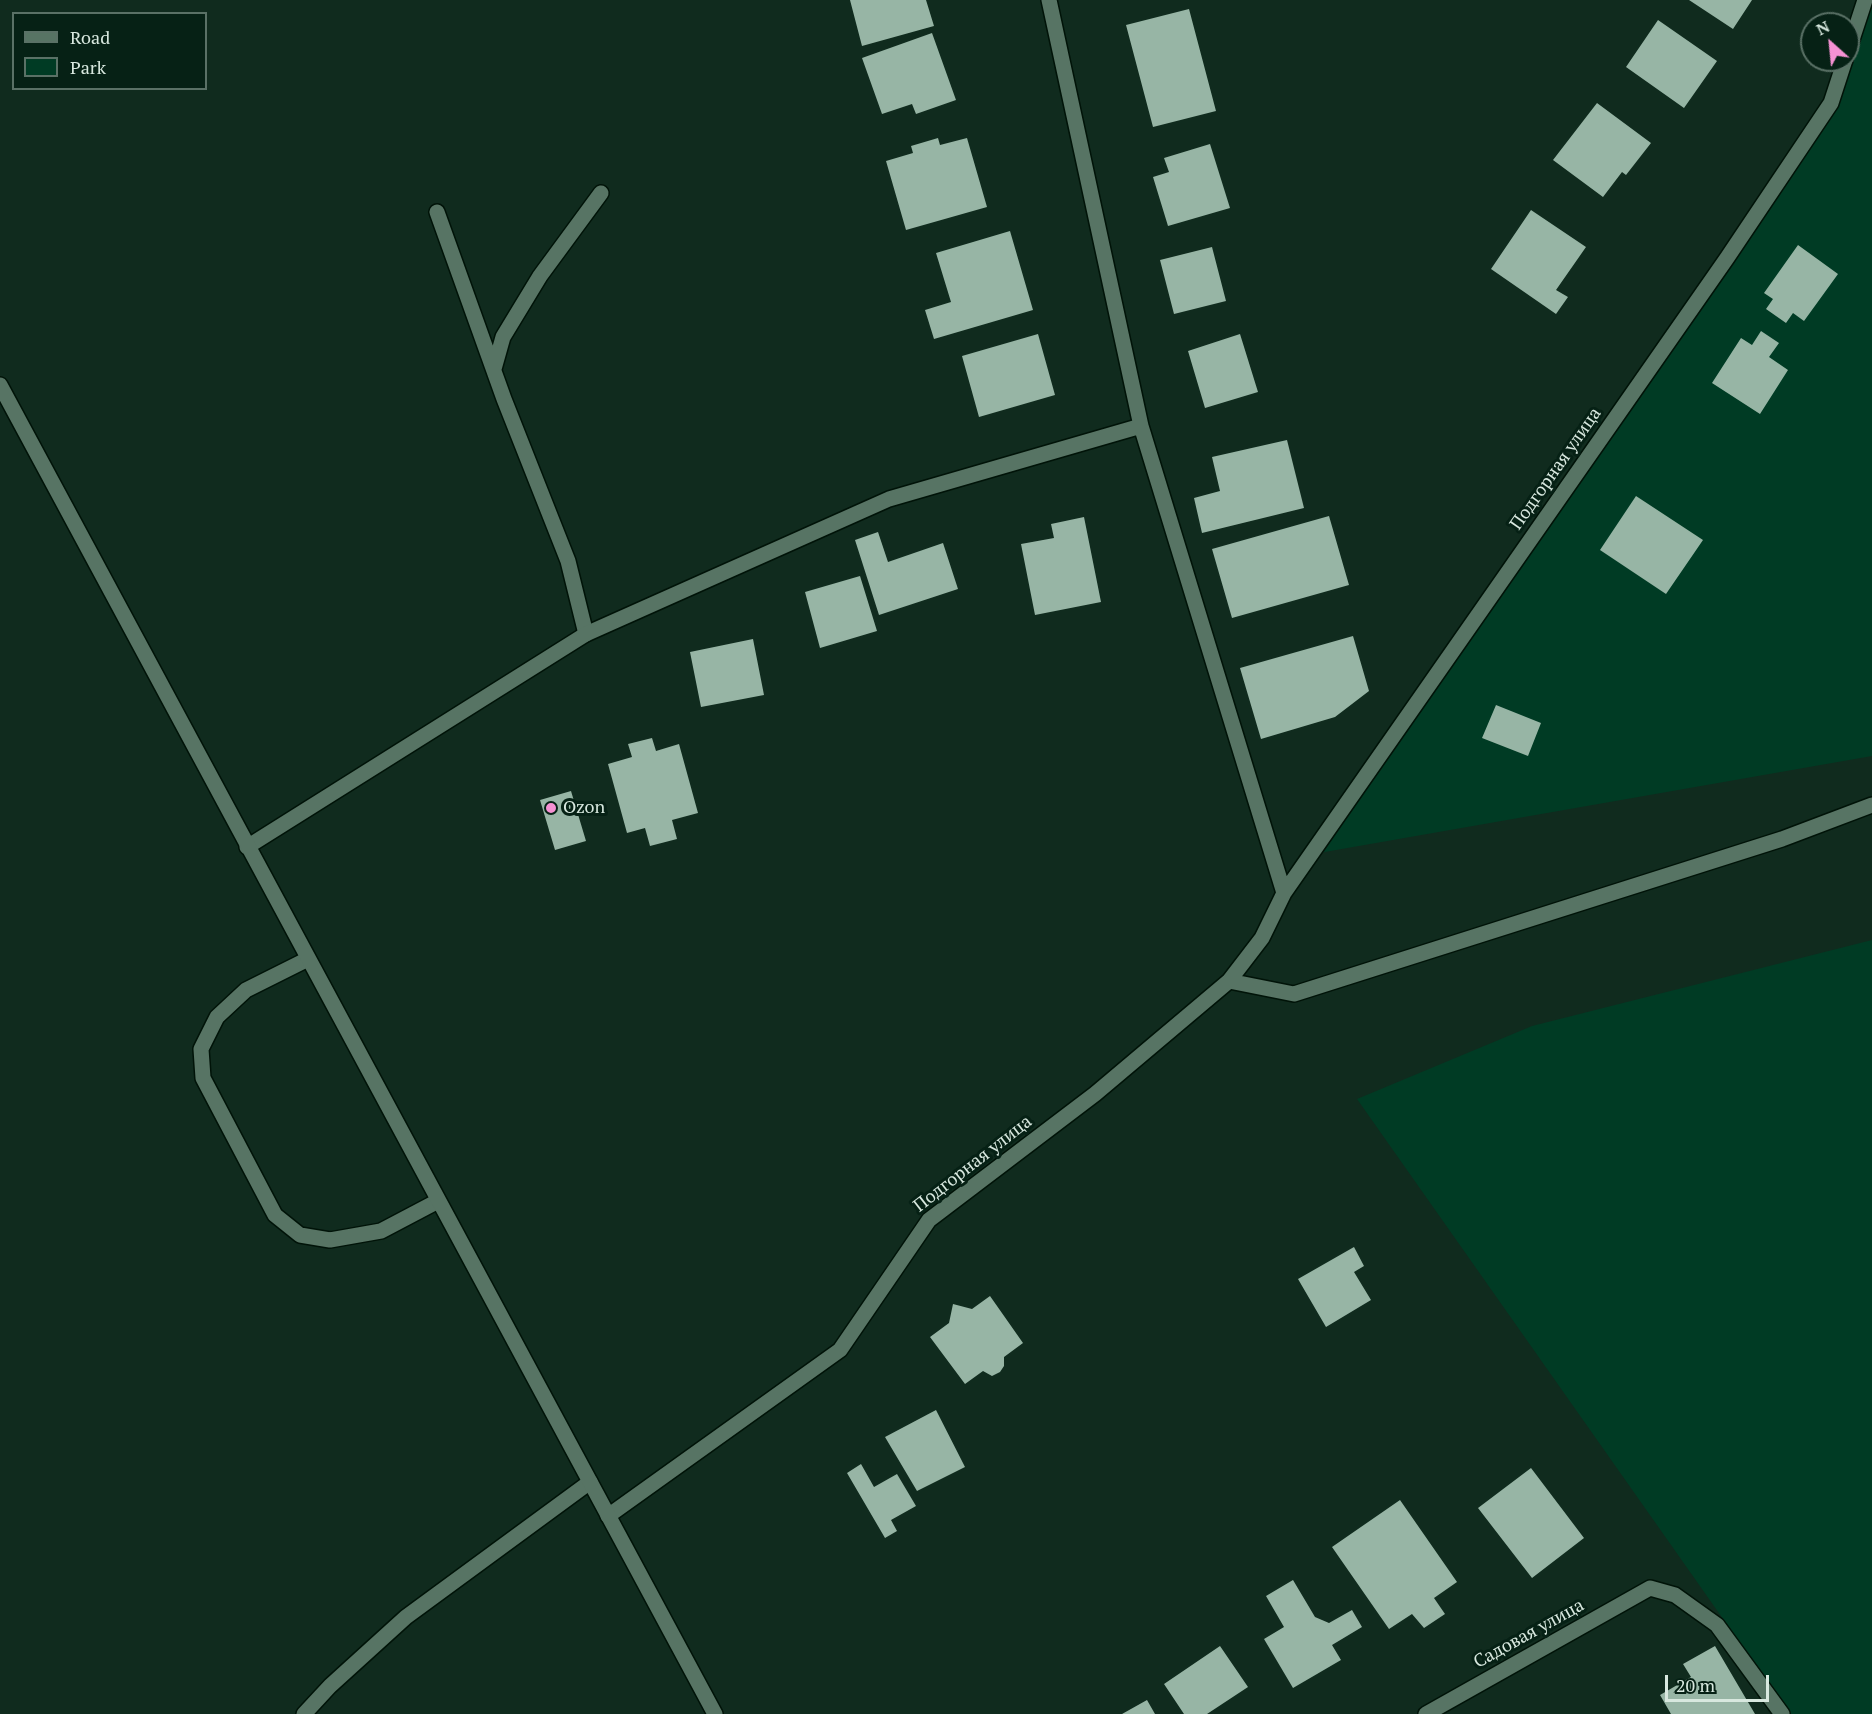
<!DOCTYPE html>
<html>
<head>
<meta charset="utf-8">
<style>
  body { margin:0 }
  #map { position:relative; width:1872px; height:1714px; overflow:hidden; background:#102b1e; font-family:"PT Serif",serif }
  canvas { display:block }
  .legend { position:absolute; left:12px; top:12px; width:195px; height:78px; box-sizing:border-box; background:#062115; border:2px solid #5a7166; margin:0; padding:8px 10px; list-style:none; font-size:18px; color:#d8e8df }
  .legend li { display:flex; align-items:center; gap:12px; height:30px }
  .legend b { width:30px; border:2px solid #5a7166 }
  .north { position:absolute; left:1800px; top:12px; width:60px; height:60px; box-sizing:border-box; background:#062115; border:2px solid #5a7166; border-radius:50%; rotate:333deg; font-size:16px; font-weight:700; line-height:24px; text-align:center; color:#d8e8df }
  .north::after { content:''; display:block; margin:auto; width:21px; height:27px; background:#f591d3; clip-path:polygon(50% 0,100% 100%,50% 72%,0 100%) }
  .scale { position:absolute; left:1665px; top:1675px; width:104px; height:27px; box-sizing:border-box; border:3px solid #d8e8df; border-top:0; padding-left:8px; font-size:18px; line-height:21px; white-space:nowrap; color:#d8e8df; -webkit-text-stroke:4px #062115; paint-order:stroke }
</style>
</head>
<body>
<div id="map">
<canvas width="1872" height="1714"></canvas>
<ul class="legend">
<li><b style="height:8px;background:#577464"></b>Road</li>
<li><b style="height:16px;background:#003b24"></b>Park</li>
</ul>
<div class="north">N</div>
<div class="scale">20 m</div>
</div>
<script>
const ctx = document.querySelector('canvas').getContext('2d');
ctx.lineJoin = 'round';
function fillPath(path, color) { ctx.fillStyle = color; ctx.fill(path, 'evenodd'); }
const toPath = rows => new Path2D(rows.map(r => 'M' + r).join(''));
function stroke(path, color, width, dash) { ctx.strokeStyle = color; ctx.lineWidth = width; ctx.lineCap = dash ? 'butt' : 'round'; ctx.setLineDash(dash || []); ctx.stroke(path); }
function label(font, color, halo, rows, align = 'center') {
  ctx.font = font + ' "PT Serif",serif'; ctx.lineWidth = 6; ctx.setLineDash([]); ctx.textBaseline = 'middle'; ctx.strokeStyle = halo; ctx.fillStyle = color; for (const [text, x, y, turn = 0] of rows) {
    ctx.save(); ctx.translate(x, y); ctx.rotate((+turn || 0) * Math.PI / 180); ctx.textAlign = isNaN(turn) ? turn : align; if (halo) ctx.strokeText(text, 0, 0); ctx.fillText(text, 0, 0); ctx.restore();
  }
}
fillPath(toPath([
  [1872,0,1872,756,1319,853,1833,103],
  [1872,940,1872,1714,1790,1714,1357,1099,1532,1026]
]), '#003b24');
fillPath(toPath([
  [850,0,926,0,934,26,862,46],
  [1689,0,1752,0,1733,29],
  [1189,9,1216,111,1153,127,1126,25],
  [1658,20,1717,61,1684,108,1626,67],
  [932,33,956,100,916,114,912,104,882,114,862,58],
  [1597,103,1651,143,1626,175,1622,172,1603,197,1553,160],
  [938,138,940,145,967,138,987,207,906,230,886,161,913,153,911,146],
  [1210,144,1230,208,1168,226,1153,177,1169,172,1164,158],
  [1531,210,1586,247,1556,290,1568,297,1556,314,1491,269],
  [1010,231,1033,310,934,339,925,310,951,302,936,253],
  [1798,245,1838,274,1804,321,1793,313,1786,323,1766,309,1773,299,1764,293],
  [1212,247,1226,301,1174,314,1160,260],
  [1761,331,1779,343,1769,357,1788,370,1760,414,1712,383,1741,338,1752,345],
  [1038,334,1055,395,979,417,962,356],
  [1240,334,1258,392,1205,408,1188,351],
  [1287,440,1304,508,1202,533,1194,498,1220,491,1212,457],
  [1636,496,1703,540,1666,594,1600,550],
  [1329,516,1349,585,1232,618,1212,549],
  [1084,517,1101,602,1035,615,1021,544,1054,538,1051,524],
  [878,532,888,562,943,543,958,589,879,615,855,540],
  [860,576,877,631,820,648,805,592],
  [1353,636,1369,691,1335,717,1261,739,1240,668],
  [753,639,764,695,701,707,690,652],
  [1496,705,1541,723,1528,756,1482,738],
  [652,738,656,751,679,744,698,813,672,820,677,839,650,846,645,828,627,833,608,764,632,757,628,744],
  [571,791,586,841,555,850,540,800],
  [1354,1247,1364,1266,1354,1272,1371,1300,1326,1327,1298,1279],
  [990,1296,1023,1343,1004,1357,1004,1366,1000,1372,992,1376,983,1371,965,1384,930,1337,949,1323,953,1304,972,1309],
  [936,1410,965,1467,917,1491,885,1437],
  [861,1464,874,1487,897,1474,916,1506,891,1520,897,1531,885,1538,847,1473],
  [1531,1468,1584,1538,1532,1578,1478,1508],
  [1400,1500,1457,1582,1434,1598,1445,1614,1424,1628,1412,1614,1389,1629,1332,1547],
  [1293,1580,1315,1617,1329,1623,1352,1610,1362,1627,1332,1645,1341,1660,1293,1688,1264,1639,1284,1627,1266,1596],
  [1220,1646,1248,1687,1207,1714,1184,1714,1164,1684],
  [1715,1646,1755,1714,1671,1714,1660,1695,1691,1677,1683,1664],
  [1147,1700,1155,1714,1122,1714]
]), '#97b5a5');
const lane = toPath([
  [437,212,504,399,568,561,586,634],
  [494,369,503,337,540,276,601,193]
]);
const street = toPath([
  [1848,52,1865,0],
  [247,847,586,634,889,499,1141,426],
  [1284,893,1727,258,1831,103,1845,60],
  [308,959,246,990,217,1017,201,1049,203,1078,275,1215,300,1235,330,1240,381,1231,438,1201],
  [1229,981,1294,994,1782,839,1872,805],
  [608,1516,840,1350,929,1220,1095,1094,1229,981,1262,938,1284,893,1141,426,1049,0],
  [304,1714,330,1686,406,1617,590,1482],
  [1426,1714,1650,1588,1675,1595,1717,1625,1782,1714]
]);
const secondary = toPath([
  [0,385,715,1714]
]);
stroke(lane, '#001308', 18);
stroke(street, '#001308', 18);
stroke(secondary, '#001308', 18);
stroke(lane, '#577464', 15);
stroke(street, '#577464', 15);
stroke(secondary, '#577464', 15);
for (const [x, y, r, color] of [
  [551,808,6,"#f591d3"]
]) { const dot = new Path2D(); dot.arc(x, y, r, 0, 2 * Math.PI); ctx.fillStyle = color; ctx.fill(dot); stroke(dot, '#062115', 2); }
label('18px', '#d8e8df', '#062115', [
  ["Подгорная улица",1556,469,-55],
  ["Подгорная улица",973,1164,-38],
  ["Садовая улица",1529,1634,-29]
]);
label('18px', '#d8e8df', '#062115', [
  ["Ozon",563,808]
], 'left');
</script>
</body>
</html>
